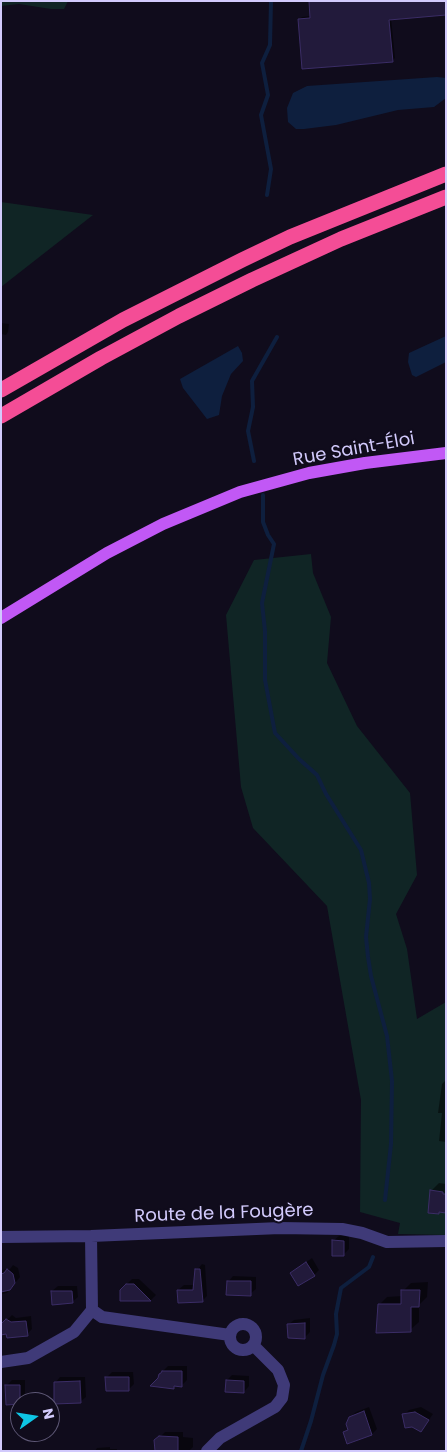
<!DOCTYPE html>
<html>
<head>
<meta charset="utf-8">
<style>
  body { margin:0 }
  #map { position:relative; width:447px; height:1452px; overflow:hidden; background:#100c1c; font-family:Poppins,sans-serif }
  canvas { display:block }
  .frame { position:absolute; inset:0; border:2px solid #d2cafc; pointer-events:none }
  .north { position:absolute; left:10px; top:1392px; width:50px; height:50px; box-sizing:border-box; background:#100c1c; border:1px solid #5e5876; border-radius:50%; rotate:77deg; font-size:14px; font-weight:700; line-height:20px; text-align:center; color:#d2cafc }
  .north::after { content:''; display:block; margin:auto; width:18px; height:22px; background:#0ec5e4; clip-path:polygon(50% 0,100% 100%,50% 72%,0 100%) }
</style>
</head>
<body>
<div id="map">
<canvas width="447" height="1452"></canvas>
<div class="frame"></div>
<div class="north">N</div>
</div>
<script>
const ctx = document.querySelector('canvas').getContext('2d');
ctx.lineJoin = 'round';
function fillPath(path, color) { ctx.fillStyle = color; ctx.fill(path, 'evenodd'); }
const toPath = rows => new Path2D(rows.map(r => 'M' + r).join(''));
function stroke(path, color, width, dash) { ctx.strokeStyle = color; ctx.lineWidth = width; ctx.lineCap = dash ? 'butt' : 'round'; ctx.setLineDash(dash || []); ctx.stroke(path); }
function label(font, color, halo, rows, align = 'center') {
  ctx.font = font + ' Poppins,sans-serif'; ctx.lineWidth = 4; ctx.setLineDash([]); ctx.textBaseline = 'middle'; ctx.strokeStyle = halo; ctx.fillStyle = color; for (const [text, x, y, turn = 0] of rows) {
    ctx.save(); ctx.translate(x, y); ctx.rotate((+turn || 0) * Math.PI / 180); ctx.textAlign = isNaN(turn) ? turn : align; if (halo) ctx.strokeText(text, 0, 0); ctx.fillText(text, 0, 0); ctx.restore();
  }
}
fillPath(toPath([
  [1,1,68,1,64,9,51,9,19,4,1,6],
  [1,202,93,215,1,287],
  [311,554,313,573,331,617,327,663,357,726,410,793,417,875,396,914,407,949,417,1019,446,1002,446,1235,398,1234,400,1223,360,1212,361,1100,327,906,253,828,241,787,226,615,254,560]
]), '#102525');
fillPath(toPath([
  [437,77,446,78,446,98,434,107,398,110,336,125,304,129,296,129,288,122,287,108,293,93,307,86],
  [446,336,446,362,416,377,412,375,408,362,409,353],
  [238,346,242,353,243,361,231,374,222,396,219,415,207,419,183,388,180,379]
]), '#0e1f3e');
fillPath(toPath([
  [311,16,391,18,395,58,392,61,299,19,302,17],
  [1,323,9,324,8,332,6,335,1,334],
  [446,1080,446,1142,439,1141,442,1113,438,1113,442,1084],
  [439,1183,446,1184,446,1211,440,1211,438,1213,431,1191],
  [339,1236,349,1236,349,1249,343,1255,333,1241],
  [312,1258,319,1270,314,1275,291,1273],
  [202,1264,205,1265,207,1296,202,1301,178,1290,184,1285,195,1285,197,1270],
  [13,1265,18,1268,20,1277,7,1293,1,1294,1,1270,10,1269],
  [233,1276,256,1277,256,1289,250,1294,228,1282],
  [132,1279,139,1279,156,1295,151,1300,121,1300,121,1290],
  [428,1282,427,1297,419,1305,419,1322,410,1330,379,1305,387,1297,402,1296,403,1291,411,1283],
  [58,1286,77,1286,78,1297,72,1302,52,1291],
  [12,1315,16,1318,31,1316,32,1329,27,1334,7,1320],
  [310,1318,310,1332,305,1337,288,1325,294,1320],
  [168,1366,187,1366,187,1380,182,1385,176,1385,173,1387,160,1378,160,1374],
  [112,1372,133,1372,134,1384,128,1390,107,1377],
  [232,1375,249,1376,249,1386,244,1392,227,1380],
  [60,1377,85,1377,86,1397,80,1402,55,1383],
  [12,1380,25,1380,25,1398,20,1403,6,1386],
  [369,1407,377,1429,372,1434,344,1433,349,1428,350,1417,356,1412],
  [421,1407,433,1414,421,1431,413,1425,404,1415,409,1410],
  [165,1432,183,1432,183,1437,193,1438,193,1447,189,1451,156,1451,156,1441],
  [110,1447,110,1449,117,1449,117,1451,95,1451,97,1448]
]), '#0007');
stroke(toPath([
  [267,195,271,169,261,115,268,95,262,63,270,45,271,1],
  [254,461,248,431,253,407,252,381,277,337],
  [263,495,263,522,268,535,274,544,262,603,265,631,265,680,275,733,299,759,317,775,326,794,361,850,369,883,370,899,366,937,368,957,371,976,387,1036,392,1081,391,1144,385,1200],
  [301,1451,311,1421,323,1375,334,1345,337,1334,336,1314,341,1288,369,1267,373,1257]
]), '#0e1f3e', 4);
const building = toPath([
  [309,1,446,1,446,15,389,20,393,62,302,69,298,19,310,18,309,1],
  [430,1190,443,1192,443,1194,446,1194,446,1213,439,1212,439,1214,428,1213,430,1190],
  [332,1240,344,1241,344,1256,332,1256,332,1240],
  [306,1262,315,1276,298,1286,290,1273,306,1262],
  [7,1269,13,1274,15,1283,10,1290,1,1292,1,1274,4,1273,7,1269],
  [195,1269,200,1269,203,1302,178,1303,177,1290,193,1290,195,1269],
  [227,1281,251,1281,251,1296,226,1295,227,1281],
  [126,1284,134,1284,151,1301,120,1301,120,1290,126,1284],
  [401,1290,420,1290,419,1307,411,1307,411,1332,376,1333,378,1304,401,1304,401,1290],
  [51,1291,72,1291,73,1303,52,1305,51,1291],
  [6,1319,11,1322,26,1321,28,1336,7,1338,6,1334,1,1335,1,1324,6,1319],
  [305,1323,305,1339,288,1338,287,1324,305,1323],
  [162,1371,182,1371,182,1387,174,1386,174,1389,150,1386,158,1378,159,1374,161,1373,162,1371],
  [105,1377,129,1377,129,1391,106,1391,105,1377],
  [226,1380,244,1381,244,1393,225,1392,226,1380],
  [80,1381,81,1403,54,1404,54,1382,80,1381],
  [5,1385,20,1385,20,1404,6,1405,5,1385],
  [364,1411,372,1435,347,1444,343,1432,348,1430,346,1424,349,1417,364,1411],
  [415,1412,429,1420,421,1432,412,1427,405,1428,402,1414,415,1412],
  [159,1436,178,1437,178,1451,155,1451,154,1440,159,1436]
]);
fillPath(building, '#221a3b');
stroke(building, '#3b2d66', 1);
stroke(toPath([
  [91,1236,92,1310],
  [1,1237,91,1236,280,1228,342,1229,362,1233,387,1242,446,1241],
  [92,1310,102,1317,230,1335],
  '230 1337a13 13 0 1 1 26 0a13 13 0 1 1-26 0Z',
  [1,1362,28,1358,74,1332,92,1310],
  [207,1451,220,1438,275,1407,282,1398,284,1385,278,1370,253,1345]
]), '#3f3a78', 12);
stroke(toPath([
  [1,618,107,553,163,524,240,492,309,473,365,463,446,453]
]), '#c158f5', 12);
stroke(toPath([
  [1,390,123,320,242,260,290,237,446,174],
  [1,416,101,358,179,316,252,280,341,239,446,197]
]), '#f44d96', 15);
label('18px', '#d2cafc', '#100c1c', [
  ["Rue Saint-Éloi",354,450,-10],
  ["Route de la Fougère",224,1214,-2]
]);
</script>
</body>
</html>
